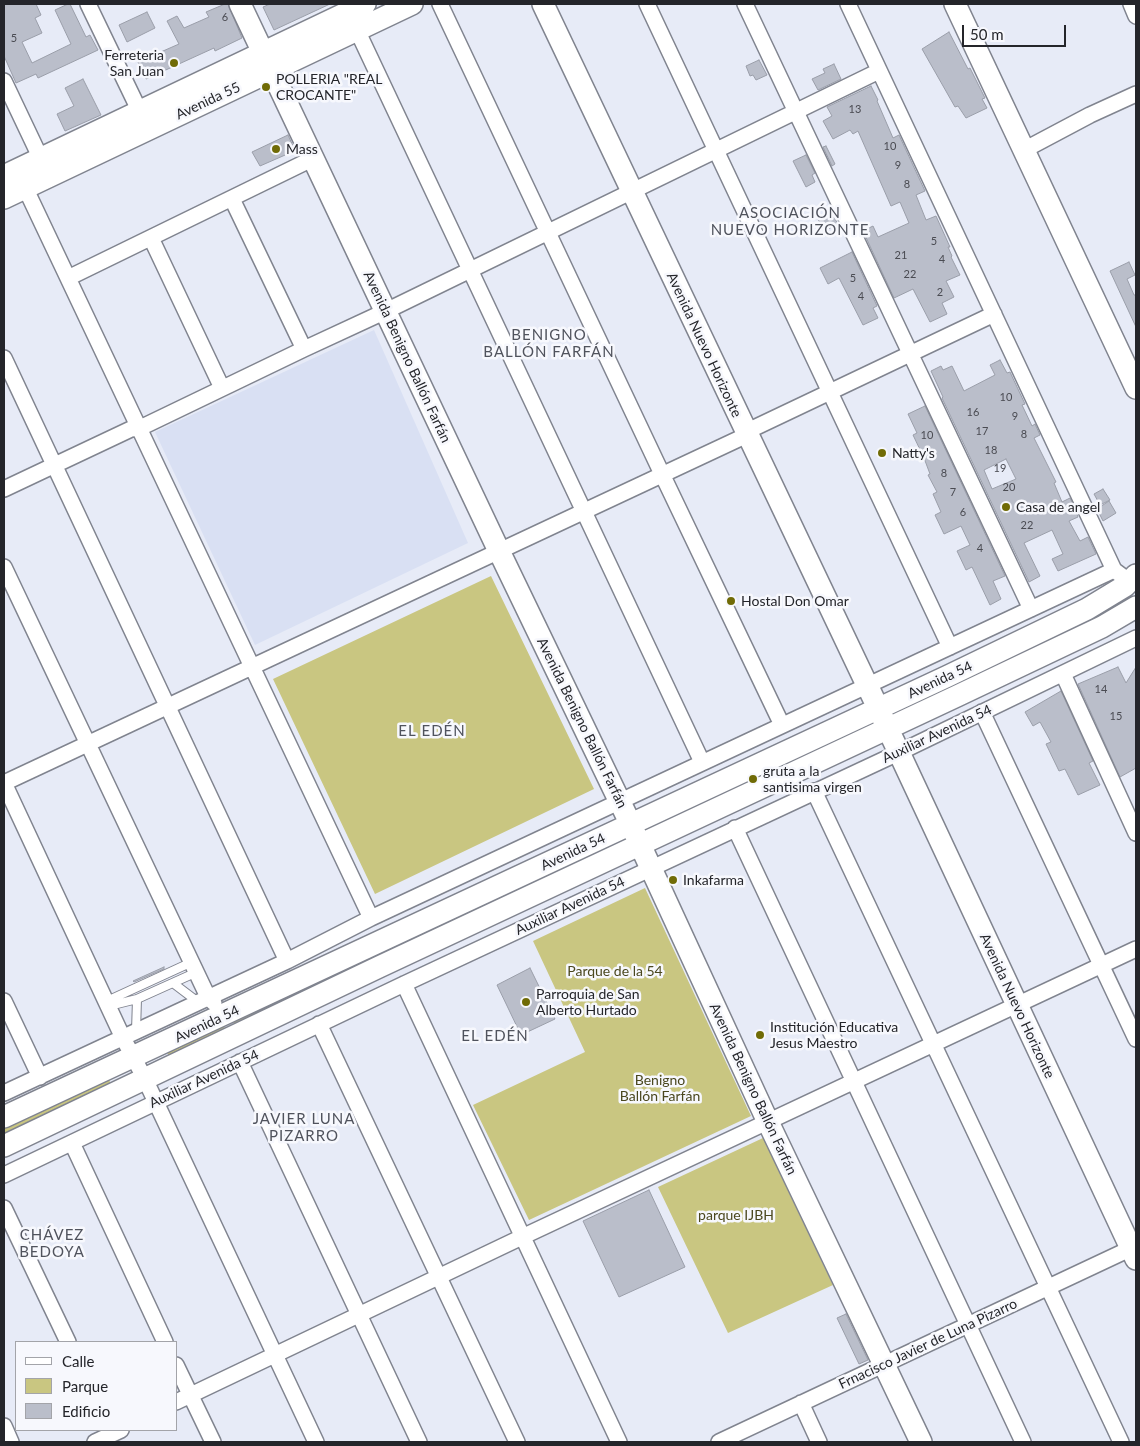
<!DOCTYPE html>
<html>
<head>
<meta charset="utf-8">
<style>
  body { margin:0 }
  #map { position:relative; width:1140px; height:1446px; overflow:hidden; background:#e7ebf7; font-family:Lato,sans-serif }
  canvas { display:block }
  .frame { position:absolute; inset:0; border:5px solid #24252a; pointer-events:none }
  .legend { position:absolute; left:15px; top:1341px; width:162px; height:90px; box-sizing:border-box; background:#f7f8fd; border:1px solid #a3a4a9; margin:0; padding:6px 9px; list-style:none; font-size:15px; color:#24252a }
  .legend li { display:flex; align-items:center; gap:10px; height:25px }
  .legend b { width:25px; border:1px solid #a3a4a9 }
  .scale { position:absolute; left:962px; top:25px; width:104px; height:22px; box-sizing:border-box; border:2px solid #24252a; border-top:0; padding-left:6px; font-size:15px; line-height:18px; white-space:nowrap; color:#24252a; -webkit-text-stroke:4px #f7f8fd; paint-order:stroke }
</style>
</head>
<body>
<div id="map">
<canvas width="1140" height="1446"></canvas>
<div class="frame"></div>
<ul class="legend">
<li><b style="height:6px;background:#fff"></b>Calle</li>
<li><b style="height:14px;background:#c9c681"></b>Parque</li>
<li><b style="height:14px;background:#babeca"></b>Edificio</li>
</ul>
<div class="scale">50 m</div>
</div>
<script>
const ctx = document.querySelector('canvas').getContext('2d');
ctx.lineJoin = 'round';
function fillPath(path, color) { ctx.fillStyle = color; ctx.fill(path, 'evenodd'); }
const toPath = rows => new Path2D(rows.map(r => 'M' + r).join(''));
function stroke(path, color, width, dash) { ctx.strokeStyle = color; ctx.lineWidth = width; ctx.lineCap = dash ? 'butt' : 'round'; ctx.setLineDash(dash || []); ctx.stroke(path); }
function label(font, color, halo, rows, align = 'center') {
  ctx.font = font + ' Lato,sans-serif'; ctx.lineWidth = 5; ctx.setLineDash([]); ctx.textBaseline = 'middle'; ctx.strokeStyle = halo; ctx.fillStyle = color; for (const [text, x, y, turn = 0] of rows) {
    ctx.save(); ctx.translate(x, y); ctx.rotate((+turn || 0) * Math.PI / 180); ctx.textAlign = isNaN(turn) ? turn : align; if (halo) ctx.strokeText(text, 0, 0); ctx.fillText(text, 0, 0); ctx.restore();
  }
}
fillPath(toPath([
  [374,330,468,543,255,645,155,432]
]), '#d9e0f3');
fillPath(toPath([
  [491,576,594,789,375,894,273,679],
  [645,888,751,1116,529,1220,473,1105,585,1052,533,941],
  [366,955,371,964,236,1028,232,1019],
  [222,1023,227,1032,170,1059,166,1049],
  [108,1077,112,1087,4,1138,4,1125],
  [763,1138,833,1285,728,1333,658,1187]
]), '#c9c681');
const building = toPath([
  [4,4,36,4,41,15,35,18,42,33,22,42,32,63,71,44,55,10,68,4,70,4,86,37,90,35,98,50,38,78,36,74,16,83,4,56,4,4],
  [225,4,228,4,242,38,215,51,214,48,146,79,138,62,179,44,167,21,177,16,184,28,209,17,206,12,225,4],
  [270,4,330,4,274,30,263,7,270,4],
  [147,12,155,28,127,42,119,25,147,12],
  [949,32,968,69,970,68,985,98,982,99,987,108,966,118,958,106,955,107,922,49,949,32],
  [759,60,767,75,756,80,753,75,750,76,746,66,759,60],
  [834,64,841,79,818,90,812,79,825,73,823,69,834,64],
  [83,79,101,115,65,131,57,114,74,106,65,88,83,79],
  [871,86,878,100,877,101,893,138,899,135,925,191,916,195,926,220,936,216,950,247,948,247,952,256,951,257,960,275,946,281,954,297,942,303,947,314,930,322,913,289,894,298,863,231,873,226,878,237,909,223,900,202,891,206,858,131,853,134,850,130,833,139,823,121,832,116,827,107,871,86],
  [288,135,294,148,292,152,260,166,252,152,288,135],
  [826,146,835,164,832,166,823,147,826,146],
  [806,155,815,173,812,175,815,182,806,187,793,161,806,155],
  [831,212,838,224,824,231,818,219,831,212],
  [852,252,877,306,873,308,878,318,863,325,839,278,828,284,820,268,852,252],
  [1129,262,1135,275,1127,279,1134,295,1136,295,1136,327,1110,271,1129,262],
  [1000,360,1007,373,1010,372,1025,404,1022,405,1032,426,1035,424,1040,435,1034,438,1056,482,1054,483,1062,502,1070,498,1073,504,1078,517,1069,521,1080,541,1088,537,1096,554,1058,571,1052,559,1063,554,1052,530,1024,543,1040,576,1029,582,942,398,943,397,931,371,941,366,943,370,952,366,964,391,995,375,990,365,1000,360],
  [1006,459,1016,479,992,489,984,470,1006,459],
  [925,406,1005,576,993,581,1001,599,990,605,972,567,966,570,957,551,970,545,961,526,944,534,935,515,941,512,933,494,937,492,928,475,930,474,924,458,913,435,917,433,908,414,925,406],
  [1103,489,1110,500,1100,505,1094,494,1103,489],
  [1109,501,1116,513,1103,521,1097,509,1109,501],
  [1118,667,1126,683,1136,667,1136,768,1120,777,1078,684,1118,667],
  [1061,691,1093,761,1089,763,1100,785,1078,795,1065,769,1059,771,1046,744,1051,742,1040,722,1033,726,1025,712,1061,691],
  [164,967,164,969,134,982,133,981,164,967],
  [530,968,555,1019,521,1035,497,985,530,968],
  [649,1190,685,1267,619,1297,583,1221,649,1190],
  [846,1314,868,1360,859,1364,837,1318,846,1314]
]);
fillPath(building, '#babeca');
stroke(building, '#9a9ea9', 1);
const lane = toPath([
  [173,983,198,1002],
  [107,1001,192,962],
  [109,1006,137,999,197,972],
  [136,1031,137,999]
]);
const street = toPath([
  [88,4,140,112],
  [440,4,662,474,782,725],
  [647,4,950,647],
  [745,4,1031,609],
  [848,4,1114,570,1122,576],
  [1131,4,1136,16],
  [357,30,702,762],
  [4,81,41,159],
  [1024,150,1090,115,1136,94],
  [22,181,371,918],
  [232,199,304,349],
  [151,238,222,388],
  [68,278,314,158],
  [4,358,287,961],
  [4,489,131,429,140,428,304,349,386,311,879,71],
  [4,567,208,997,214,1003],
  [1063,674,1136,833],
  [982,712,1136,1039],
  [4,783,747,435,754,428,994,314],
  [4,783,123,1038,145,1079,316,1442],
  [814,791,1121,1442],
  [735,828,1023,1442],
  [404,984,619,1442],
  [4,1001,40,1077],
  [319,1024,517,1442],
  [240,1062,419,1442],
  [4,1093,287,961,371,918,1114,570],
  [72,1143,165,1342],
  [4,1175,404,984,898,753,1136,638],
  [4,1208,68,1342],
  [176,1365,213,1442],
  [176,1402,522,1237,1136,949],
  [801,1403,819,1442],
  [4,1426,11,1442],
  [95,1442,121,1430],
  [719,1442,1136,1246]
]);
const secondary = toPath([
  [240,4,499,551,631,825,768,1122,921,1442],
  [543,4,888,729,1136,1259],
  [955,4,1136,388],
  [4,176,365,4],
  [4,198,412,4],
  [4,1117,948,676,1087,609,1125,586,1136,575],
  [4,1146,379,967,957,696,1102,627,1136,607]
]);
stroke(lane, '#80848f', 10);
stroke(street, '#80848f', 18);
stroke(secondary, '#80848f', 24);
stroke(lane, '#fff', 8);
stroke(street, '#fff', 15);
stroke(secondary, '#fff', 21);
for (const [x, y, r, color] of [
  [174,63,5,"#706b06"],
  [266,87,5,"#706b06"],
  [276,149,5,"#706b06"],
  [882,453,5,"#706b06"],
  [1006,507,5,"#706b06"],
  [731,601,5,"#706b06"],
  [753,779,5,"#706b06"],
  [673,880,5,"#706b06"],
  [526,1002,5,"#706b06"],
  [760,1035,5,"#706b06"]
]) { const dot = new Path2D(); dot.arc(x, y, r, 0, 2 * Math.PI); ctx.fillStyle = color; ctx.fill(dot); stroke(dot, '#f7f8fd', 2); }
label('11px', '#4a4b52', null, [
  ["6",225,17],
  ["5",14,38],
  ["13",855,109],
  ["10",890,146],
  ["9",898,165],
  ["8",907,184],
  ["5",934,241],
  ["21",901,255],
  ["4",942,259],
  ["22",910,274],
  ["5",853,278],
  ["2",940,292],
  ["4",861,296],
  ["10",1006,397],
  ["16",973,412],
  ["9",1015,416],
  ["17",982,431],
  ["8",1024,434],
  ["10",927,435],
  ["18",991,450],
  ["19",1000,468],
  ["8",944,473],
  ["20",1009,487],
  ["7",953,492],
  ["6",963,512],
  ["22",1027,525],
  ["4",980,548],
  ["14",1101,689],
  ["15",1116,716]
]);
label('14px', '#24252a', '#f7f8fd', [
  ["Ferreteria",164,55,"right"],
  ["San Juan",164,71,"right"],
  ["POLLERIA \"REAL",276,79],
  ["CROCANTE\"",276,95],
  ["Mass",286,149],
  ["Natty's",892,453],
  ["Casa de angel",1016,507],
  ["Hostal Don Omar",741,601],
  ["gruta a la",763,771],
  ["santisima virgen",763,787],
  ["Inkafarma",683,880],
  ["Parroquia de San",536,994],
  ["Alberto Hurtado",536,1010],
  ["Institución Educativa",770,1027],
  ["Jesus Maestro",770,1043]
], 'left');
label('14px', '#24252a', '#f7f8fd', [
  ["Avenida 55",208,101,-25],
  ["Avenida Nuevo Horizonte",704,345,65],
  ["Avenida Benigno Ballón Farfán",407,357,65],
  ["Avenida 54",940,680,-25],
  ["Avenida Benigno Ballón Farfán",582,723,64],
  ["Auxiliar Avenida 54",937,734,-25],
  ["Avenida 54",573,852,-25],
  ["Auxiliar Avenida 54",570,906,-25],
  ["Avenida Nuevo Horizonte",1017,1006,65],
  ["Avenida 54",207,1024,-25],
  ["Auxiliar Avenida 54",204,1079,-25],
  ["Avenida Benigno Ballón Farfán",753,1089,65],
  ["Frnacisco Javier de Luna Pizarro",928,1344,-25]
]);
label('14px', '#4a471e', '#f7f8fd', [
  ["Parque de la 54",615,971],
  ["Benigno",660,1080],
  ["Ballón Farfán",660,1096],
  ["parque IJBH",736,1215]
]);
ctx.letterSpacing = '1px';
label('15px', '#50535d', '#f7f8fd', [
  ["ASOCIACIÓN",790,213],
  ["NUEVO HORIZONTE",790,230],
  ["BENIGNO",549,335],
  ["BALLÓN FARFÁN",549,352],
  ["EL EDÉN",432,731],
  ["EL EDÉN",495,1036],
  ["JAVIER LUNA",304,1119],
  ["PIZARRO",304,1136],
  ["CHÁVEZ",52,1235],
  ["BEDOYA",52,1252]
]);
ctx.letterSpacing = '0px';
</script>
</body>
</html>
